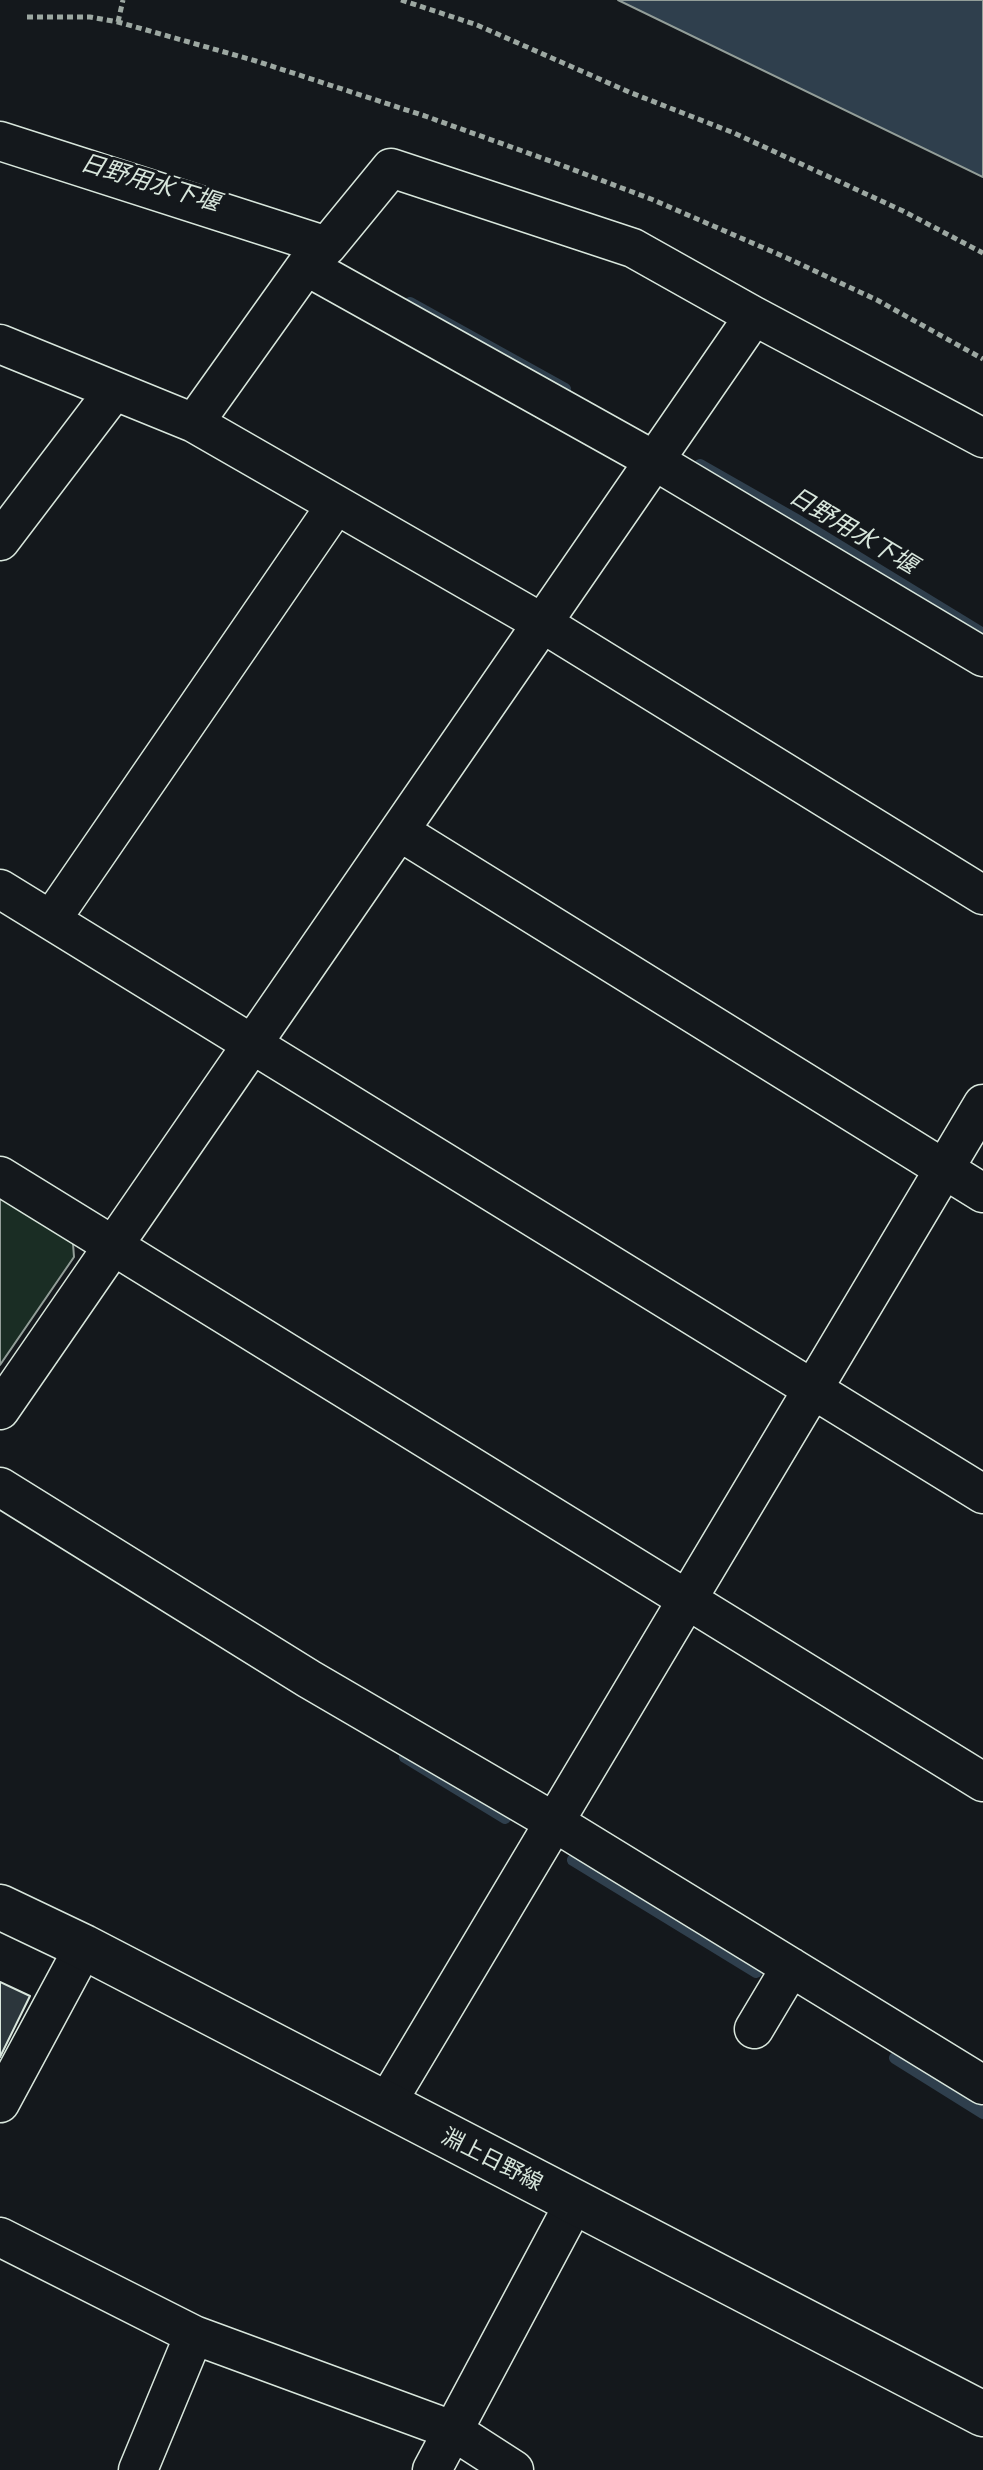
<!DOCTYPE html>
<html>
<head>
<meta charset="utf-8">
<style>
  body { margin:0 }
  canvas { display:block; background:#14181c }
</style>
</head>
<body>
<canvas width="983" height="2470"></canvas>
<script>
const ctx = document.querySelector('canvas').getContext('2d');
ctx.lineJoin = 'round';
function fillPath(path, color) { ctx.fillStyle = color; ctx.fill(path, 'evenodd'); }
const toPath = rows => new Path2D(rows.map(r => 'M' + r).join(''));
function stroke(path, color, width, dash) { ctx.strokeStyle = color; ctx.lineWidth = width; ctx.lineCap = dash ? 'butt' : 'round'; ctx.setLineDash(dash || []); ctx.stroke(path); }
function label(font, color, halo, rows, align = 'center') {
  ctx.font = font + ' "Public Sans","Noto Sans JP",sans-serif'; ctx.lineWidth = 6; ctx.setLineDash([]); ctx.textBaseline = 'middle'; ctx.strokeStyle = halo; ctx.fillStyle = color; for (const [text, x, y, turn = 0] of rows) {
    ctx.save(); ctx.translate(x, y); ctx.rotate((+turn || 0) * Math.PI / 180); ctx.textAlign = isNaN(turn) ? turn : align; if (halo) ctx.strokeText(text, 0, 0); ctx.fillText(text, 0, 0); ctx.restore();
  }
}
const green = toPath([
  [0,1189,72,1230,74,1257,0,1365,0,1189]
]);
fillPath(green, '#1a2d24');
stroke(green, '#939e99', 2);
const water = toPath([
  [618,0,983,0,983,177,618,0]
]);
fillPath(water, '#2f3f4d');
stroke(water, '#939e99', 2);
stroke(toPath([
  [410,303,565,389],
  [700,465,800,522,983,634],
  [405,1757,505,1818],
  [573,1860,756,1972],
  [895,2058,983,2113]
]), '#2f3f4d', 12);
const building = toPath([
  [0,1982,30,1996,0,2057,0,1982]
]);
fillPath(building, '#2c363c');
stroke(building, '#d8e6dc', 2);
const street = toPath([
  [0,141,327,246,391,168,633,248,754,316,983,438],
  [306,266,655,461,983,657],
  [0,344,194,423,542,623,983,895],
  [194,423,306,266,324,249],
  [0,541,114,391],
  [399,831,983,1193],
  [0,889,983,1494],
  [51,920,336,505],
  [0,1176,983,1782],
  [0,1410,754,316],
  [0,1487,309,1679,554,1822,983,2085],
  [754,2029,791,1967],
  [0,2103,84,1947],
  [386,2104,983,1104],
  [0,2237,194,2335,452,2430,514,2470],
  [138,2470,194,2335],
  [432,2470,575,2202]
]);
const secondary = toPath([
  [0,1907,84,1947,983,2414]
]);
stroke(street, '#d8e6dc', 41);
stroke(secondary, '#d8e6dc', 47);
stroke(toPath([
  [401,0,477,25,629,92,734,133,903,211,983,253],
  [27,17,90,17,118,22,256,61,425,116,553,162,651,199,787,258,877,300,983,359],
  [118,22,123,0]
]), '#9da8a2', 5, [6, 4]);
stroke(street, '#14181c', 38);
stroke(secondary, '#14181c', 44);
label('22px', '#d8e6dc', '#14181c', [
  ["淵上日野線",492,2160,27]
]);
label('italic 24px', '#d8e6dc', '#14181c', [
  ["日野用水下堰",150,183,17],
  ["日野用水下堰",853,531,31]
]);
</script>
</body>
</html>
